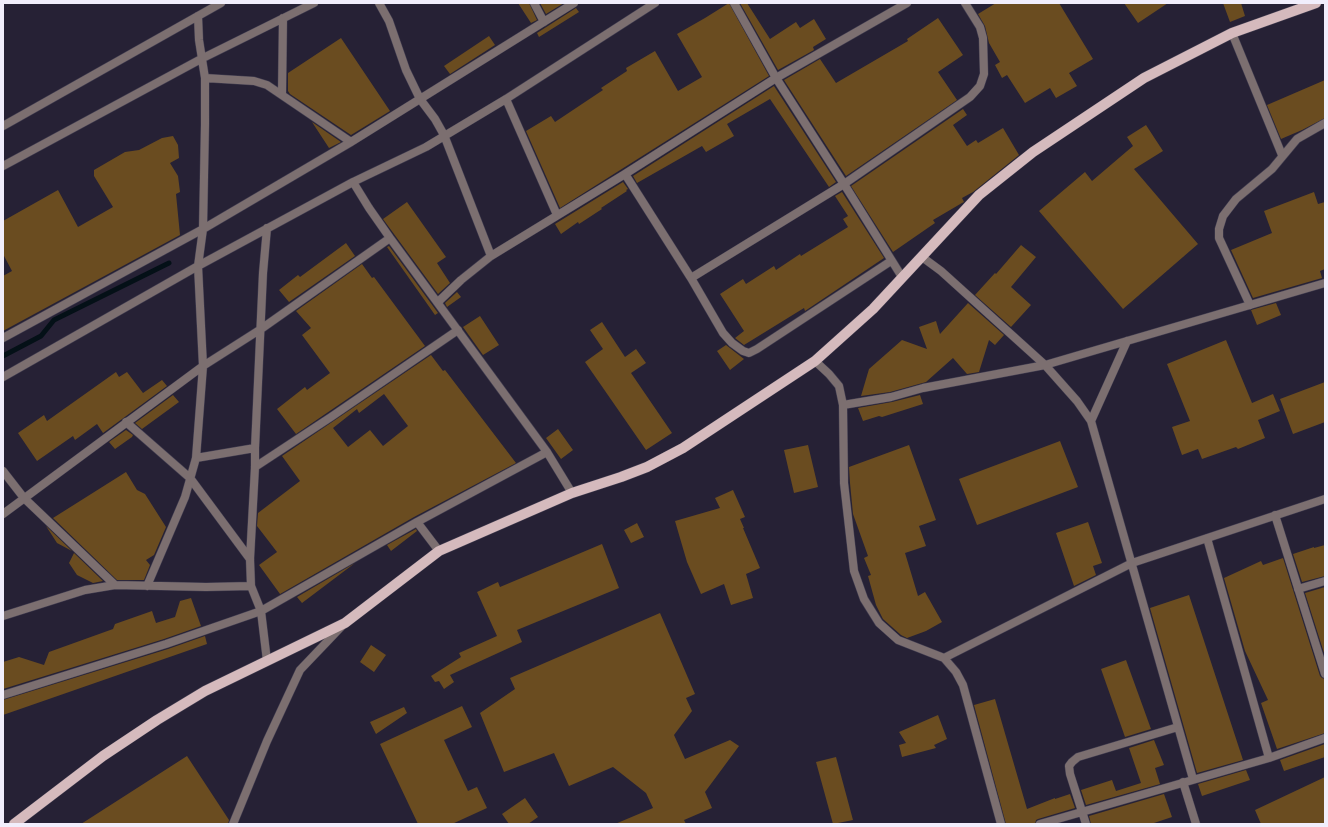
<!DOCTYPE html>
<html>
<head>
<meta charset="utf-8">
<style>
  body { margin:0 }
  #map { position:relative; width:1328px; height:827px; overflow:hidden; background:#262135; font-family:Jost,sans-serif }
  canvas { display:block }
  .frame { position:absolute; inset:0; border:4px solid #f1eefc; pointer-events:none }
</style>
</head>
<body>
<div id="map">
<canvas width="1328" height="827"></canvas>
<div class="frame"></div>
</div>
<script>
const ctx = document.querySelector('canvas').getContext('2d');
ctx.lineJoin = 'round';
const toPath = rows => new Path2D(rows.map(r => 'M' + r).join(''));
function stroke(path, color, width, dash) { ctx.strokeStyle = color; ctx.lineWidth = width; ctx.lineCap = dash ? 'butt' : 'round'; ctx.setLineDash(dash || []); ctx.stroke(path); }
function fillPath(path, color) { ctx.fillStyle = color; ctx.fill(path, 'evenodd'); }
stroke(toPath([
  [3,356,41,336,54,320,169,263]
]), '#041017', 5);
fillPath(toPath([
  [518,3,529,3,537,20,531,23],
  [540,3,564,3,546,14],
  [729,3,769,76,560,208,526,131,551,116,555,122,603,90,601,88,627,71,626,68,655,51,678,91,702,77,677,34,705,18],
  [740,3,747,3,770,39,796,22,800,28,814,19,826,39,813,47,814,50,778,70],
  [996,3,1059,3,1093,59,1069,73,1077,86,1056,98,1050,88,1025,103,1007,75,1002,78,995,65,1000,62,989,43,985,26,978,14],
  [1124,3,1168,3,1138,23],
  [1223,3,1241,3,1245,16,1230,22],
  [576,8,579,12,539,37,537,33],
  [938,18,963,55,938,72,957,100,846,176,784,80,820,59,836,83,908,41,907,39],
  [489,36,495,45,450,74,444,66],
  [341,38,390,111,351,135,290,94,288,91,288,73],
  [1325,80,1325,118,1302,130,1281,139,1267,105],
  [774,86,836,182,829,187,770,99,727,124,734,136,706,152,702,146,637,183,633,176],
  [963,109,967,115,953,125,967,146,976,140,978,143,1003,128,1019,155,973,192,962,198,964,202,962,203,933,220,935,223,893,252,851,186],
  [312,122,341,142,329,148],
  [1146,125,1163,151,1134,169,1198,244,1123,309,1039,211,1085,172,1092,181,1133,146,1127,137],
  [173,136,178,145,179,158,170,163,178,176,180,192,176,194,180,235,3,331,3,276,12,271,3,254,3,221,58,190,78,227,113,207,94,176,94,170,125,152,139,150,162,138],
  [623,182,628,189,626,190,627,191,601,208,602,209,579,224,578,222,561,234,555,224],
  [842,192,884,258,805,311,804,308,744,345,735,338,744,331,720,294,743,279,746,284,774,266,776,270,800,254,801,256,848,227,843,219,848,216,835,196],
  [1314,192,1318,204,1325,202,1325,269,1320,271,1322,278,1253,298,1231,250,1272,233,1264,211],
  [407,202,446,257,437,263,450,283,438,294,383,219],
  [346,243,355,256,289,302,279,290,298,275,300,277],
  [1021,245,1036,257,1011,287,1031,305,1011,327,975,295,995,273,996,274],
  [389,246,438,313,435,315,387,247],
  [362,264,372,278,374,277,425,346,296,434,277,409,305,387,307,390,330,373,302,335,311,328,296,311],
  [457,292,461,297,447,307,445,303],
  [968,303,1004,335,995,345,989,340,979,372,967,374,953,358,926,382,890,392,861,396,869,369,902,340,927,349,919,327,936,321,940,334],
  [1276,303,1281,315,1257,325,1251,310],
  [480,316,499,345,483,355,463,327],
  [602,322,625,357,636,349,646,363,631,373,672,433,646,450,585,362,603,349,590,330],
  [1226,340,1252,403,1273,394,1280,411,1258,420,1265,438,1238,449,1236,447,1202,459,1198,449,1182,455,1172,427,1190,421,1167,364],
  [726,345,744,359,730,370,717,351],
  [431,355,443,371,445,370,516,463,414,517,280,594,259,565,277,552,257,526,258,513,300,481,282,456],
  [384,394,408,426,383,446,370,430,348,447,333,428,357,409,359,413],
  [116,372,119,377,127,372,143,393,162,380,167,386,103,433,97,424,75,440,73,436,37,461,18,433,44,415,47,421],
  [1325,382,1325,422,1293,434,1280,399],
  [173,395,179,402,142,429,135,423],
  [920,395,923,404,882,417,879,416,863,421,858,408,892,402],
  [558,429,573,450,561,459,546,438],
  [126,430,133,435,132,437,115,449,109,442],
  [1060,441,1078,487,977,525,959,479],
  [808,445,818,487,794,493,784,450],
  [909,445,936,520,919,526,926,546,905,553,918,596,925,592,942,622,926,631,907,638,901,635,883,619,876,605,868,576,871,575,864,558,868,556,853,514,850,483,849,467],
  [126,472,137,490,145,494,166,527,154,555,146,560,150,565,144,580,117,580,53,518],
  [733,490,745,517,740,519,744,528,743,528,760,568,746,574,753,598,731,605,724,584,701,594,687,562,675,521,720,508,715,498],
  [1088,522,1102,563,1093,566,1096,575,1074,586,1056,533],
  [637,523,644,537,631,543,624,530],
  [46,526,72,551,57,543],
  [416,529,417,531,391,551,387,545],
  [602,544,619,588,517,630,522,642,450,675,454,682,444,689,439,681,435,682,431,676,461,657,459,653,497,636,477,592,498,582,500,587],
  [1325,545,1325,576,1302,582,1293,554,1314,547,1314,548],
  [74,553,103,581,93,583,77,575,69,563],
  [1283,558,1320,676,1322,678,1325,679,1325,733,1277,749,1261,703,1268,700,1245,651,1224,578,1261,561,1263,565],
  [355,563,302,603,297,597],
  [1325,587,1325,656,1305,593],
  [1189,595,1243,760,1197,773,1150,608],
  [191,598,201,626,164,639,3,689,3,662,19,657,44,665,49,652,113,629,115,624,152,611,156,623,175,617,180,601],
  [660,613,695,694,686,698,692,711,674,735,685,759,730,740,739,746,705,792,712,808,684,820,686,824,615,824,653,808,646,793,613,767,569,786,554,753,504,772,480,713,515,689,510,678],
  [205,636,207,644,3,715,3,700,168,649],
  [371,645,386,655,374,672,360,662],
  [1126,660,1151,729,1125,737,1101,669],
  [995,699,1027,809,1055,798,1055,799,1070,794,1075,808,1038,819,1036,820,1035,824,1006,824,974,705],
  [462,706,472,727,444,740,468,791,477,787,487,808,452,824,418,824,380,744],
  [404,707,407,713,376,734,370,722],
  [938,715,947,739,934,745,936,748,902,757,899,745,906,743,899,732],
  [1154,740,1164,765,1155,768,1160,784,1086,805,1081,790,1112,780,1116,791,1141,783,1129,748],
  [1325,744,1325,757,1284,771,1280,760],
  [187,756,229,820,228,824,81,824],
  [836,757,853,820,833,824,816,762],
  [1246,770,1250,780,1202,796,1198,784],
  [1325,777,1325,824,1261,824,1255,810],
  [1164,794,1172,817,1151,824,1091,824,1089,816],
  [525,798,538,817,528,824,509,824,502,814]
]), '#6a4c20');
const minor = toPath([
  [379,3,389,21,406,70,420,99,435,119,444,135,491,256],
  [534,3,544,22],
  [734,3,776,78,844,184,902,277],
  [1232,33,1282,155],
  [205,78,254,81,267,85,351,142],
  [282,94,283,18],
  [506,99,557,215],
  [3,126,221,3],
  [3,166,201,59,314,3],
  [353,182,369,208,390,238,547,452,572,493],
  [922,257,941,271,1045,365,1077,401,1091,421,1193,779],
  [891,261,757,349,749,353,743,351,732,343,723,333,691,278,625,174,776,78,907,3],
  [691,278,844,184,970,97,980,86,984,74,983,38,980,27,965,3],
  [438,302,461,280,491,256,625,174],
  [1250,305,1219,238,1219,229,1223,216,1236,199,1272,169,1297,139,1325,123],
  [3,338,203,229,351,142,574,3],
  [815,361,829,374,839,386,843,405,844,483,854,571,864,599,879,623,898,640,944,658,956,672,963,685,1001,824],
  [3,377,198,266,353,182,426,147,506,99,655,3],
  [843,405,891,397,923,388,1045,365,1325,283],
  [1091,421,1127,341],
  [126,422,190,478,250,559],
  [196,458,255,448],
  [255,467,331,417,458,330],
  [3,471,24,498,115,585],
  [3,514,203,366,198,266,203,229,205,124,205,78,199,40,198,16],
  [1275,515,1325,674],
  [417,522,439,551],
  [1207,538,1269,758],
  [147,586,185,497,196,458,203,366,261,329,390,238],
  [1298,589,1325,581],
  [3,616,85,590,115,585,206,587,251,586],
  [944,658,1132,563,1325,499],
  [267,661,261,611,251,586,250,559,255,467,255,448,263,273,267,228],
  [3,695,166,644,261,611,417,522,547,452],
  [1183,782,1196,824],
  [233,824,267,741,300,670,342,626],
  [1040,824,1269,758,1325,738],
  [1086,824,1070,774,1069,766,1072,762,1078,757,1178,727]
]);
const primary = toPath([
  [14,824,103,756,157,720,205,691,345,623,439,551,572,493,621,477,647,467,683,448,815,361,873,309,979,195,1033,152,1144,78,1232,33,1316,3]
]);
stroke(minor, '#423e51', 9);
stroke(primary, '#423e51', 11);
stroke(minor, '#7c6f70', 8);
stroke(primary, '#d5babd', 10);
</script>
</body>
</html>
